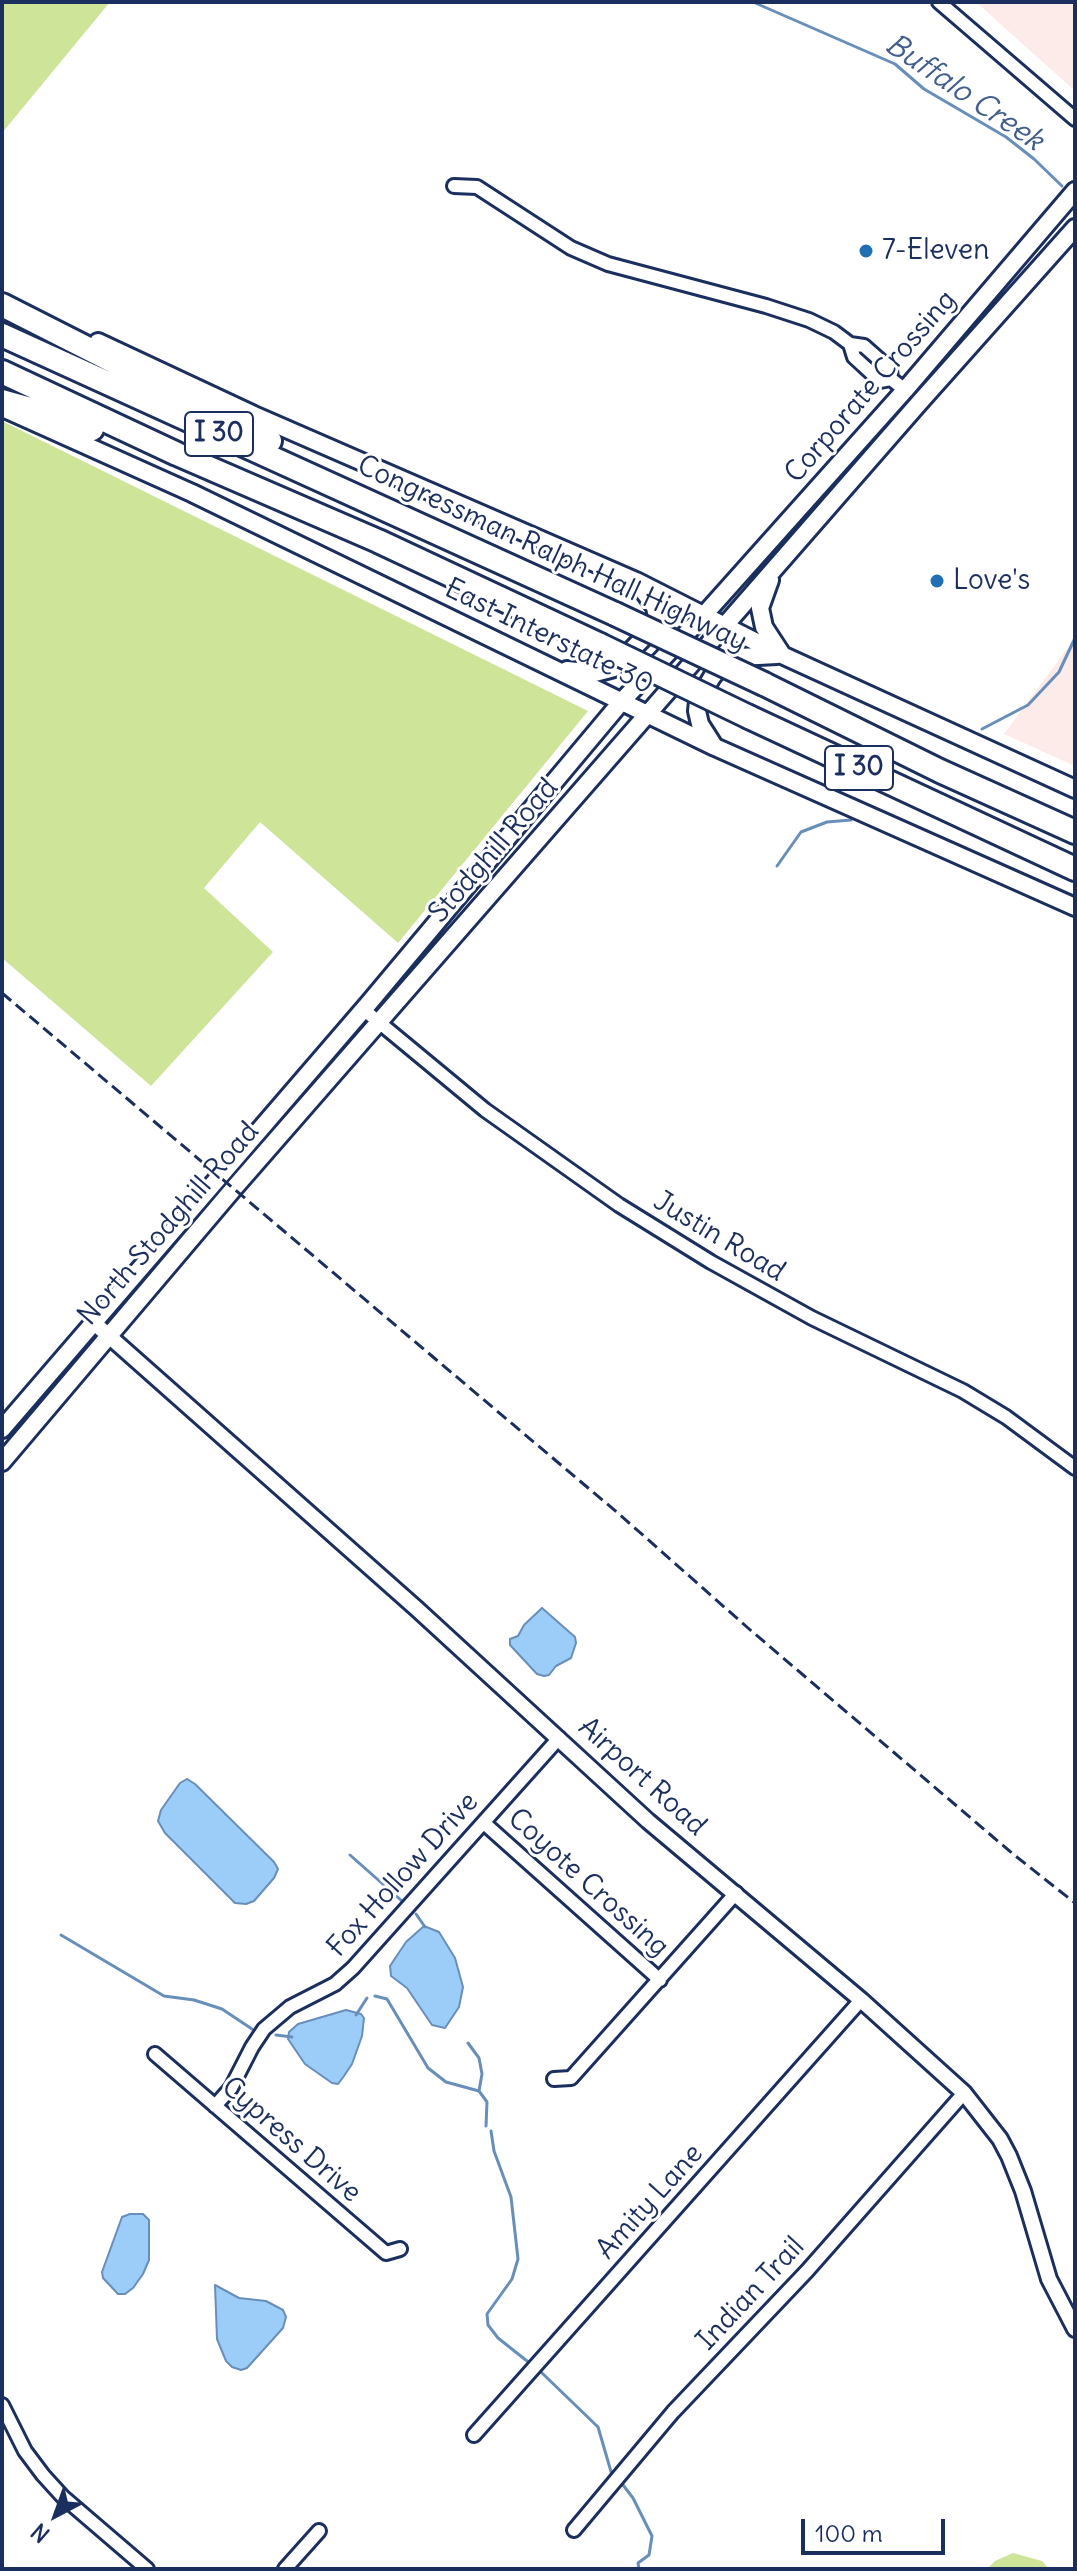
<!DOCTYPE html>
<html>
<head>
<meta charset="utf-8">
<style>
  body { margin:0 }
  #map { position:relative; width:1077px; height:2571px; overflow:hidden; background:#fff; font-family:Delius,sans-serif }
  canvas { display:block }
  .frame { position:absolute; inset:0; border:4px solid #1b2f5e; pointer-events:none }
  .north { position:absolute; left:16px; top:2475px; width:80px; height:80px; -webkit-text-stroke:6px #fff; paint-order:stroke; rotate:221deg; font-size:22px; font-weight:700; line-height:32px; text-align:center; color:#1b2f5e }
  .north::after { content:''; display:block; margin:auto; width:28px; height:36px; background:#1b2f5e; clip-path:polygon(50% 0,100% 100%,50% 72%,0 100%) }
  .scale { position:absolute; left:801px; top:2519px; width:144px; height:36px; box-sizing:border-box; border:4px solid #1b2f5e; border-top:0; padding-left:10px; font-size:24px; line-height:28px; white-space:nowrap; color:#1b2f5e; -webkit-text-stroke:6px #fff; paint-order:stroke }
</style>
</head>
<body>
<div id="map">
<canvas width="1077" height="2571"></canvas>
<div class="frame"></div>
<div class="north">N</div>
<div class="scale">100 m</div>
</div>
<script>
const ctx = document.querySelector('canvas').getContext('2d');
ctx.lineJoin = 'round';
function fillPath(path, color) { ctx.fillStyle = color; ctx.fill(path, 'evenodd'); }
const toPath = rows => new Path2D(rows.map(r => 'M' + r).join(''));
function stroke(path, color, width, dash) { ctx.strokeStyle = color; ctx.lineWidth = width; ctx.lineCap = dash ? 'butt' : 'round'; ctx.setLineDash(dash || []); ctx.stroke(path); }
function label(font, color, halo, rows, align = 'center') {
  ctx.font = font + ' Delius,sans-serif'; ctx.lineWidth = 6; ctx.setLineDash([]); ctx.textBaseline = 'middle'; ctx.strokeStyle = halo; ctx.fillStyle = color; for (const [text, x, y, turn = 0] of rows) {
    ctx.save(); ctx.translate(x, y); ctx.rotate((+turn || 0) * Math.PI / 180); ctx.textAlign = isNaN(turn) ? turn : align; if (halo) ctx.strokeText(text, 0, 0); ctx.fillText(text, 0, 0); ctx.restore();
  }
}
fillPath(toPath([
  [976,2,1075,2,1075,91],
  [1075,638,1075,766,1004,734]
]), '#fdebe9');
fillPath(toPath([
  [2,2,110,2,2,133],
  [2,421,588,711,398,943,260,822,204,888,273,952,151,1086,2,958],
  [1013,2553,1042,2561,1049,2569,987,2569,995,2561]
]), '#cee499');
const water = toPath([
  [542,1608,575,1637,576,1643,571,1658,556,1666,549,1675,544,1676,537,1674,510,1645,510,1639,518,1636,524,1625,542,1608],
  [187,1779,195,1784,274,1862,278,1869,274,1878,254,1901,246,1904,235,1903,165,1833,158,1821,161,1810,180,1783,187,1779],
  [424,1926,439,1932,455,1958,463,1987,459,2007,445,2028,432,2025,407,1988,391,1976,390,1966,406,1942,424,1926],
  [346,2010,361,2014,364,2018,362,2036,352,2064,344,2076,338,2084,332,2083,305,2064,288,2039,289,2032,298,2024,346,2010],
  [130,2214,143,2214,149,2220,149,2260,143,2274,133,2288,125,2294,118,2294,103,2278,102,2272,122,2217,130,2214],
  [215,2285,239,2298,266,2301,283,2310,286,2317,283,2328,247,2368,241,2370,232,2367,226,2361,217,2339,215,2285]
]);
fillPath(water, '#9bcdf8');
stroke(water, '#688eba', 2);
stroke(toPath([
  [753,2,895,64,924,89,1006,137,1034,159,1062,186],
  [982,729,1028,705,1059,672,1075,638],
  [777,866,801,832,827,822,851,820],
  [350,1855,402,1901],
  [416,1914,425,1927],
  [61,1935,164,1996,194,2000,222,2009,252,2029],
  [375,1996,387,1999,428,2068,446,2082,479,2091,487,2102,486,2126],
  [356,2015,367,1998],
  [276,2035,292,2037],
  [468,2043,479,2058,482,2074,479,2091],
  [491,2131,494,2151,511,2197,518,2259,512,2279,487,2314,488,2325,498,2338,527,2361],
  [542,2373,598,2427,612,2475],
  [623,2485,633,2498,652,2536,649,2555,638,2563,639,2569]
]), '#688eba', 3);
const minor = toPath([
  [939,2,1075,119],
  [454,186,477,187,571,248,608,264,766,306,809,320,834,332,850,344,864,346,890,369,891,379,905,390],
  [850,344,854,357,880,381,891,379],
  [363,1009,485,1110,619,1205,711,1262,812,1318,963,1391,1006,1417,1075,1468],
  [484,1823,660,1980],
  [155,2054,386,2253,400,2249],
  [554,2079,571,2078,736,1893],
  [215,2106,231,2088,252,2047,264,2029,290,2007,335,1984,353,1968,559,1738],
  [2,2405,25,2451,43,2475,63,2497,147,2569],
  [474,2435,861,2000],
  [574,2530,673,2412,807,2271,964,2093],
  [285,2569,319,2531]
]);
const tertiary = toPath([
  [92,1321,417,1609,648,1821,861,2000,964,2093,1000,2139,1009,2156,1023,2191,1049,2279,1075,2329]
]);
const secondary = toPath([
  [98,342,254,415,636,581,782,655,1075,789],
  [7,410,192,493,715,747,1075,907],
  [770,580,760,608,764,627,781,653],
  [567,670,595,673,614,668,654,627,657,618,655,607,637,582],
  [714,746,700,724,697,711,698,701,712,677,719,668,739,657,777,655],
  [2,1429,369,1003,622,701,704,615,905,390,1075,191],
  [2,1462,235,1187,919,403,1075,228]
]);
const motorway = toPath([
  [2,305,270,441],
  [2,335,615,614],
  [2,372,177,454,378,541,600,645],
  [2,401,70,420,92,429],
  [764,684,940,771,1075,832],
  [749,717,1075,869]
]);
stroke(minor, '#1b2f5e', 18);
stroke(tertiary, '#1b2f5e', 20);
stroke(secondary, '#1b2f5e', 22);
stroke(motorway, '#1b2f5e', 28);
stroke(minor, '#fff', 12);
stroke(tertiary, '#fff', 14);
stroke(secondary, '#fff', 16);
stroke(motorway, '#fff', 22);
stroke(toPath([
  [2,993,619,1514,748,1628,1013,1854,1075,1903]
]), '#1b2f5e', 3, [12, 6]);
const motorwayBridge = toPath([
  [615,614,764,684],
  [600,645,749,717]
]);
stroke(motorwayBridge, '#1b2f5e', 28, []);
stroke(motorwayBridge, '#fff', 22);
for (const [x, y, r, color] of [
  [866,251,8,"#1f6fb2"],
  [937,581,8,"#1f6fb2"]
]) { const dot = new Path2D(); dot.arc(x, y, r, 0, 2 * Math.PI); ctx.fillStyle = color; ctx.fill(dot); stroke(dot, '#fff', 3); }
for (const [x, y, w] of [
  [219,434,68],
  [859,768,68]
]) { const box = new Path2D(); box.roundRect(x - w / 2, y - 22, w, 44, 6); ctx.fillStyle = '#fff'; ctx.fill(box); stroke(box, '#1b2f5e', 2); }
label('bold 26px', '#1b2f5e', null, [
  ["I 30",219,434],
  ["I 30",859,768]
]);
label('28px', '#1b2f5e', '#fff', [
  ["7-Eleven",882,251],
  ["Love's",953,581]
], 'left');
label('28px', '#1b2f5e', '#fff', [
  ["Corporate Crossing",871,387,-49],
  ["Congressman Ralph Hall Highway",552,554,25],
  ["East Interstate 30",549,637,26],
  ["Stodghill Road",494,851,-49],
  ["North Stodghill Road",169,1224,-49],
  ["Justin Road",719,1237,31],
  ["Airport Road",642,1777,42],
  ["Fox Hollow Drive",403,1875,-48],
  ["Coyote Crossing",588,1883,42],
  ["Cypress Drive",291,2140,41],
  ["Amity Lane",650,2202,-48],
  ["Indian Trail",751,2294,-47]
]);
label('italic 30px', '#415e8c', '#fff', [
  ["Buffalo Creek",964,93,34]
]);
</script>
</body>
</html>
